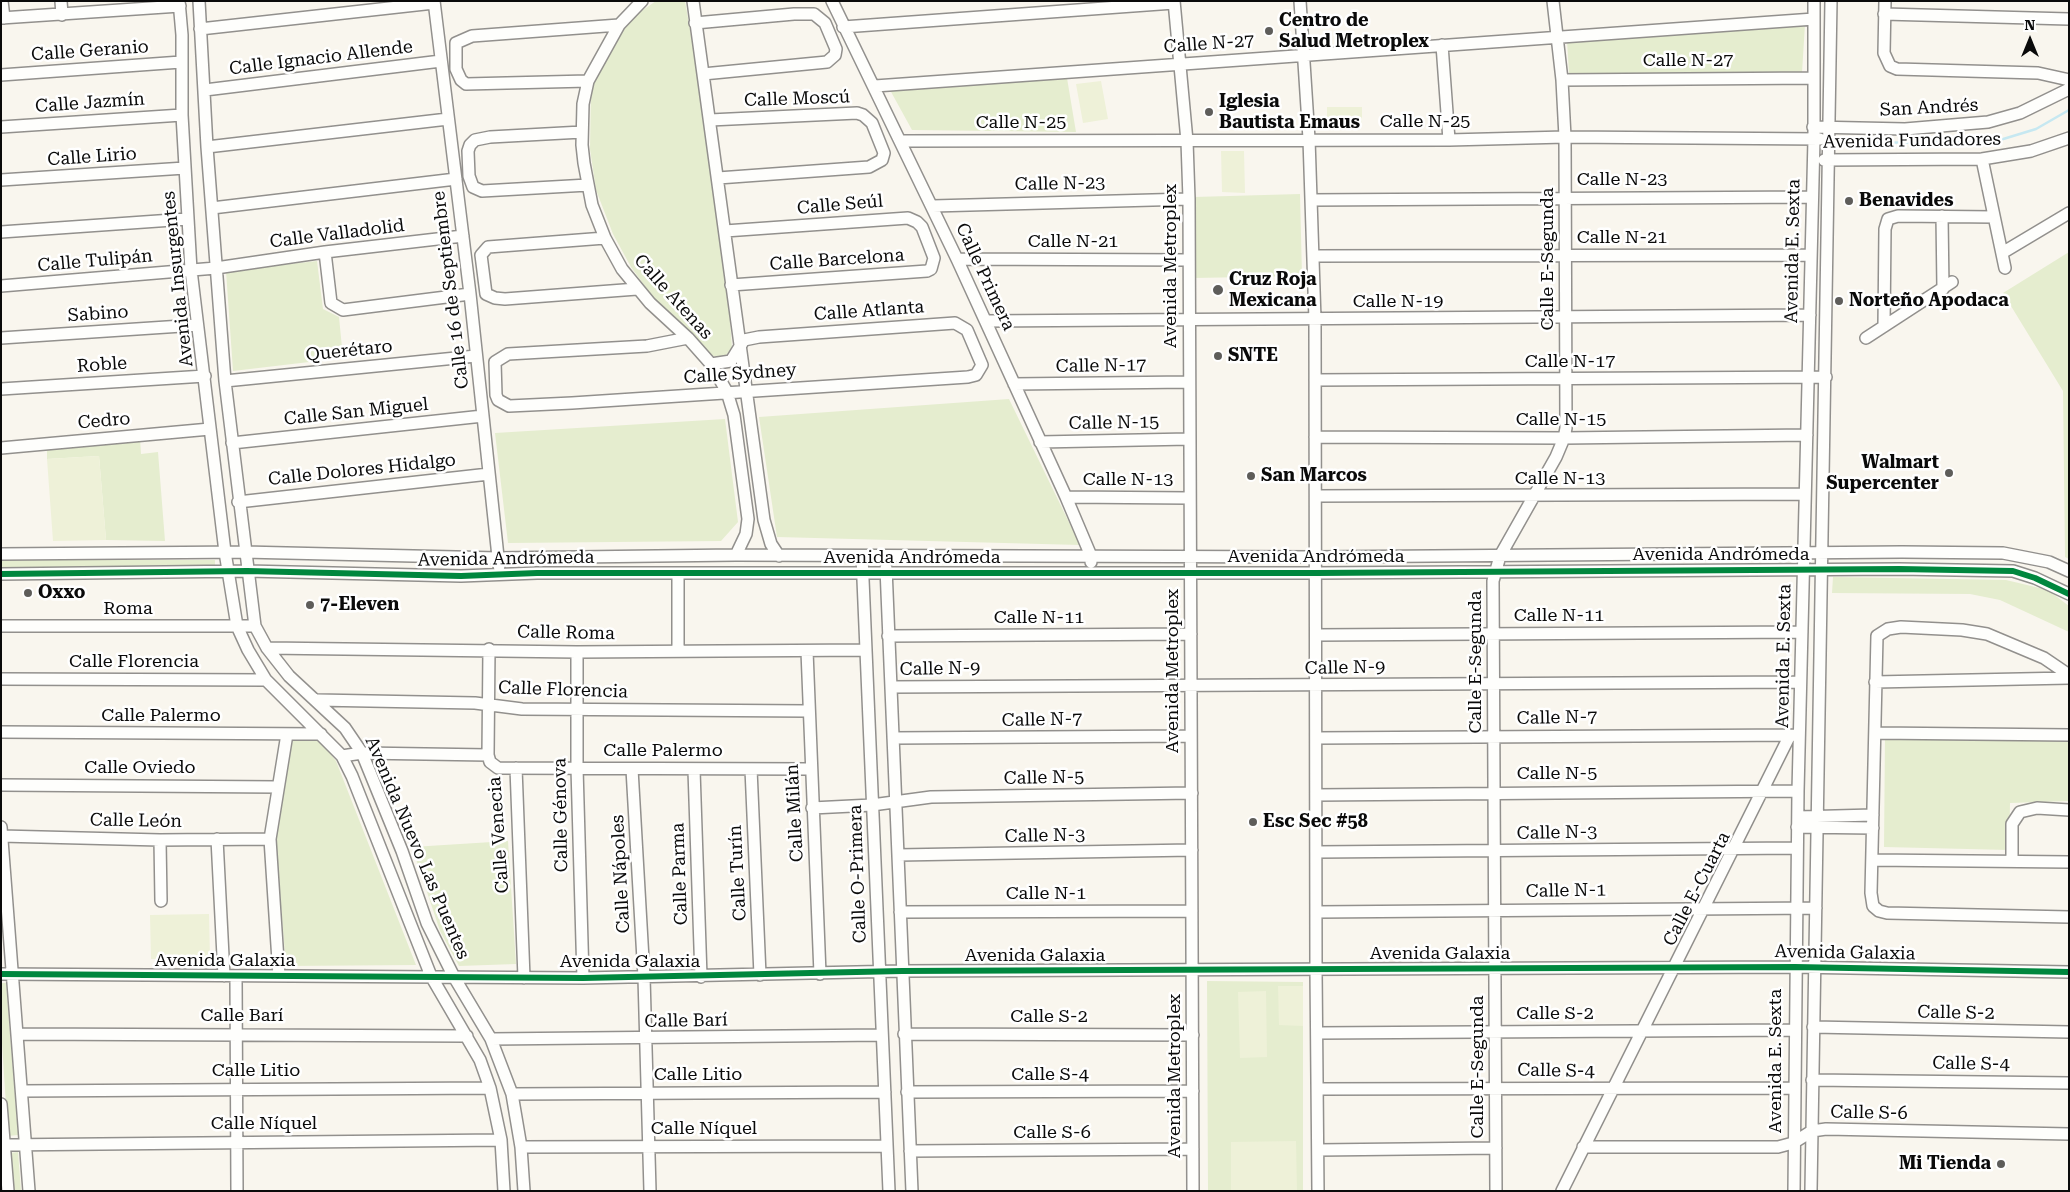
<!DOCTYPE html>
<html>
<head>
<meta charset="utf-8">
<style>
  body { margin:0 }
  #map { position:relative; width:2070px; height:1192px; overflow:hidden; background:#f9f6ee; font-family:"Roboto Serif",serif }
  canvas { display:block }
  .frame { position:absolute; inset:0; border:2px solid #0a0a0a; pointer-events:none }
  .north { position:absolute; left:2005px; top:15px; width:50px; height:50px; -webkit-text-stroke:4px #fff; paint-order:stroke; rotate:0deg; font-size:14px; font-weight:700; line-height:20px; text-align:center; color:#0a0a0a }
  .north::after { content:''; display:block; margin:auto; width:18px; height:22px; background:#0a0a0a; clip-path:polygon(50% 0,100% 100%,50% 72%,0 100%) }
</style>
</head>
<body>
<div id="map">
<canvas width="2070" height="1192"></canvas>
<div class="frame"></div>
<div class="north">N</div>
</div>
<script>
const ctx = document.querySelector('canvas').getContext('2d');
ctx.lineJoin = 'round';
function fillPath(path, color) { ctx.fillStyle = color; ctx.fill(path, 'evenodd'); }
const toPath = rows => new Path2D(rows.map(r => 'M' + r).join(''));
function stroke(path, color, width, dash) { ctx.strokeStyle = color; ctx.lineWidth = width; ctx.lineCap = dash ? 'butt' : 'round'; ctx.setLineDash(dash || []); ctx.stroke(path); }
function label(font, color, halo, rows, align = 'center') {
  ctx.font = font + ' "Roboto Serif",serif'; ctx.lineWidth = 5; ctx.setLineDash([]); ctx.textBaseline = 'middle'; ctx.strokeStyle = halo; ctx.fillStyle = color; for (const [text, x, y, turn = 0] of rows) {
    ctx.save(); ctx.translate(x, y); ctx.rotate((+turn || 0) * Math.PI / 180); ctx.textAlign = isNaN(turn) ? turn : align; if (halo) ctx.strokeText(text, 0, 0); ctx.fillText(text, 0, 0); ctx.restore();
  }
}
fillPath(toPath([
  [656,1,685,1,695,58,730,320,732,348,725,356,718,358,712,355,654,299,631,267,613,234,596,190,590,149,591,87,621,25],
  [1805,24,1802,73,1569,73,1567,41],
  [1067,78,1076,132,912,130,890,90],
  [1300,194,1302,276,1194,278,1194,197],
  [2069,252,2069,559,2065,557,2063,391,2003,293],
  [317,261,323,309,339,317,343,358,233,371,226,271],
  [1009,399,1080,545,777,537,759,417],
  [725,419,738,522,721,541,508,543,495,433],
  [140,438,141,454,158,452,165,541,106,540,99,456,47,459,47,446],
  [1,560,215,560,215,567,1,569],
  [1833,577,2006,580,2048,590,2069,606,2069,632,2000,600,1970,594,1832,593],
  [1885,736,2058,736,2069,743,2069,801,2010,803,2009,850,1884,847],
  [318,738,336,761,416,965,286,966,275,834,293,739],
  [508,841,516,964,459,966,440,931,412,847],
  [1207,981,1303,982,1303,1191,1208,1191],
  [1,983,6,983,18,1135,8,1136,1,1028],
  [18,1152,21,1191,13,1191,10,1153]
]), '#e5edcf');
fillPath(toPath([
  [1101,81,1108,119,1083,123,1076,84],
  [1327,107,1362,107,1362,125,1327,124],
  [1221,151,1244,151,1245,193,1222,192],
  [99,456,106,540,53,541,47,459],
  [209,914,210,958,151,959,150,915],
  [1278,986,1303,986,1303,1026,1279,1025],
  [1266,991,1267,1057,1240,1058,1238,992],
  [1296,1141,1297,1191,1231,1191,1231,1142]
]), '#eef1d8');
stroke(toPath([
  [1837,143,1976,142,2000,140,2036,129,2069,110]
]), '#c6e8f1', 2.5);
const minor = toPath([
  [2,1,4,18],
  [61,1,62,15],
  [179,1,182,35,182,115,191,270,225,552,237,626,248,650,266,680,342,756,352,776,431,976,480,1060,490,1088,501,1140,504,1191],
  [199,1,207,147,225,381,255,626,267,648,289,676,345,728,362,753,402,851,427,923,454,977,491,1039,512,1094,521,1147,524,1191],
  [434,1,470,294,499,566],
  [642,1,619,25,588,81,583,104,582,145,584,163,592,205,605,238,622,269,650,303,688,338,711,364,727,392,734,415,748,519,746,534,736,555],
  [693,1,764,520,771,544,779,556],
  [832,1,957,259,1066,497,1091,556,1091,562],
  [1174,1,1187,141,1189,199,1193,1191],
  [1300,1,1309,139,1315,320,1316,970,1318,1191],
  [1885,1,1884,53,1890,66,1897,69,2038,73,2069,80],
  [1884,14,2069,19],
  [1,18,180,6],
  [695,23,794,14,814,14,825,23,836,49,835,55,827,62,703,74],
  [843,27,1174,3],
  [200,29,434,3],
  [1442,45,1449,140],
  [1,75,181,62],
  [1562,80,1814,78],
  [588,81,466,84,461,80,456,69,456,43,472,36,619,25],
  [875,86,1814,19],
  [205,90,441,61],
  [710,120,857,113,863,115,872,123,884,153,882,160,869,167,718,178],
  [1,127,182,115],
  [1813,127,1905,129,1988,122,2020,113,2069,89],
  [582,132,490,137,475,140,470,145,468,151,469,176,473,187,482,191,588,185],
  [901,141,1449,140,1565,137,1820,139],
  [207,147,448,119],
  [1982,159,2005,268],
  [1824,160,1982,159,2031,151,2069,138],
  [1,180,185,168],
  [1311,200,1812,197],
  [933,206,1189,199],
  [212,208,456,179],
  [1942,216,1943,289],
  [725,231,908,218,917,222,922,227,934,258,931,269,927,271,731,285],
  [1,232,187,219],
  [605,238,488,247,481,255,486,294,495,298,505,299,637,289],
  [325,252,331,303,343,310,470,294],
  [2002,253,2069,213],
  [1313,256,1811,255],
  [957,259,1189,260],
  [1,286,216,268,325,252,463,236],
  [986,321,1810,315],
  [1884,326,1885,229,1888,219,1898,216,1994,217],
  [1,338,197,325],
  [688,338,647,346,508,354,495,362,496,395,498,400,509,406,572,403,968,377,976,375,982,365,967,330,955,323,759,337,744,340,731,361,711,364],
  [1866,338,1952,282],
  [1315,380,1826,377],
  [225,381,476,356],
  [1014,384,1189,382],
  [1,389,205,376],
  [1315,437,1564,438,1807,435],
  [1040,442,1189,439],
  [232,443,483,416],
  [1,448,210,429],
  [1316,496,1805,494],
  [1066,497,1189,498],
  [238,502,489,474],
  [1,554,244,552,498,558,736,555,1316,557,1902,552,2003,553,2049,562,2069,571],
  [862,556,889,1191],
  [886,568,912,1191],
  [1,574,247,571,461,576,537,573,1316,573,1899,569,2013,571,2035,578,2069,594],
  [1,626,255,626],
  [1316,635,1802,632],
  [888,636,1191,634],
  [267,648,577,652,866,650],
  [489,649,488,755,490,762,498,768,810,769],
  [678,651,678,573],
  [807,651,820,974],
  [577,652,577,768,583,978],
  [2069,675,2044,658,1987,634,1962,630,1901,627,1888,629,1877,636,1871,893,1873,906,1879,911,1887,913,2069,917],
  [1,679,266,680],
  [1875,682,2069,678],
  [891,687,1800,682],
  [317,700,475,703,522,709,808,711],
  [1,732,321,734],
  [1876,733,2069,735],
  [893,738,1191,736],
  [1316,738,1797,735],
  [342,756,362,753,488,755],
  [516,768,524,978],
  [632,769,644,977,650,1191],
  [751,769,760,975],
  [694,770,701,977],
  [1,785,278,787],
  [1316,795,1798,791],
  [812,808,872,805,931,797,1192,793],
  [1798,817,1873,815],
  [1,827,29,1191],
  [1797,827,1873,828],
  [1,836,160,840,270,839],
  [217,839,224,976],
  [160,840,161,901],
  [1317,852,1797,848],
  [898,855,1192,850],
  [1872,860,2069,862],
  [2012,861,2012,824,2020,812,2037,808,2069,810],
  [900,912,1192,911],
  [1317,912,1816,908],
  [1,974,583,978,902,971,1795,967,2069,972],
  [236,976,237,1191],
  [279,976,270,839,287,734],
  [1813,1027,2069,1032],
  [1317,1033,1794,1030],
  [18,1034,467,1036],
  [904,1034,1193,1035],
  [491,1039,882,1035],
  [1812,1080,2069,1083],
  [1318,1089,1794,1088],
  [22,1091,490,1088],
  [907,1092,1193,1091],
  [512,1094,885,1092],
  [1,1104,8,1191],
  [1,1145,501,1140],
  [521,1147,887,1146],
  [1583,1147,1778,1147,1793,1143,1812,1131,1826,1129,2069,1134],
  [1318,1150,1496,1148],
  [910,1151,1193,1149],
  [1496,1191,1493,581,1500,556,1556,457,1564,438,1566,428,1565,137,1562,80,1553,1],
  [1562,1191,1790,735],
  [1794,1191,1798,791,1814,139,1814,1],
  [1811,1191,1831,1]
]);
stroke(minor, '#92908d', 14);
stroke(minor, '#fefefc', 11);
stroke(toPath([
  [1,574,247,571,461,576,537,573,1316,573,1899,569,2013,571,2035,578,2069,594],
  [1,974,583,978,902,971,1795,967,2069,972]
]), '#00873e', 6);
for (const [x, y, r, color] of [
  [1269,31,5,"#5e5d5a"],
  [1209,112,5,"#5e5d5a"],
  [1849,201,5,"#5e5d5a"],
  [1218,290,6,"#5e5d5a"],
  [1839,301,5,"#5e5d5a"],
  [1218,356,5,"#5e5d5a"],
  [1949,473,5,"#5e5d5a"],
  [1251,476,5,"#5e5d5a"],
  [28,593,5,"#5e5d5a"],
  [310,605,5,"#5e5d5a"],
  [1253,822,5,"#5e5d5a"],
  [2001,1164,5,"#5e5d5a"]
]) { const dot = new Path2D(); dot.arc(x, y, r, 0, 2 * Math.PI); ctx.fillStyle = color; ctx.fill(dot); stroke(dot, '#fff', 2); }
label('bold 18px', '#0a0a0a', '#fff', [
  ["Centro de",1279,21],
  ["Salud Metroplex",1279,42],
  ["Iglesia",1219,102],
  ["Bautista Emaus",1219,123],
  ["Benavides",1859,201],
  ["Cruz Roja",1229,280],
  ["Mexicana",1229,301],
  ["Norteño Apodaca",1849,301],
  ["SNTE",1228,356],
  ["Walmart",1939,463,"right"],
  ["Supercenter",1939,484,"right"],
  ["San Marcos",1261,476],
  ["Oxxo",38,593],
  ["7-Eleven",320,605],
  ["Esc Sec #58",1263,822],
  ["Mi Tienda",1991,1164,"right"]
], 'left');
label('18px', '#0a0a0a', '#fff', [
  ["Calle N-27",1209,44,-4],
  ["Calle Geranio",90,51,-4],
  ["Calle Ignacio Allende",321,58,-7],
  ["Calle N-27",1688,61],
  ["Calle Moscú",797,99,-2],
  ["Calle Jazmín",90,103,-4],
  ["San Andrés",1929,108,-3],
  ["Calle N-25",1425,122],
  ["Calle N-25",1021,123],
  ["Avenida Fundadores",1912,141,-1],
  ["Calle Lirio",92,157,-4],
  ["Calle N-23",1622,180],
  ["Calle N-23",1060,184,-1],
  ["Calle Seúl",840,205,-5],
  ["Calle Valladolid",337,234,-7],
  ["Calle N-21",1622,238],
  ["Calle N-21",1073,242],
  ["Avenida E. Sexta",1793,251,-89],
  ["Calle E-Segunda",1548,259,-90],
  ["Calle Barcelona",837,260,-4],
  ["Calle Tulipán",95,261,-5],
  ["Avenida Metroplex",1171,266,-90],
  ["Calle Primera",985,277,65],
  ["Avenida Insurgentes",178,279,-96],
  ["Calle 16 de Septiembre",451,290,-97],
  ["Calle Atenas",673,297,48],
  ["Calle N-19",1398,302],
  ["Calle Atlanta",869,311,-4],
  ["Sabino",98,314,-4],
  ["Querétaro",349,351,-6],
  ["Calle N-17",1570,362],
  ["Roble",102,365,-4],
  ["Calle N-17",1101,366,-1],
  ["Calle Sydney",740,374,-4],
  ["Calle San Miguel",356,412,-6],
  ["Calle N-15",1561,420],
  ["Cedro",104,421,-5],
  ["Calle N-15",1114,423,-1],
  ["Calle Dolores Hidalgo",362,470,-6],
  ["Calle N-13",1560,479],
  ["Calle N-13",1128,480],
  ["Avenida Andrómeda",1721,555],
  ["Avenida Andrómeda",1316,557],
  ["Avenida Andrómeda",912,558],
  ["Avenida Andrómeda",506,559,-1],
  ["Roma",128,609],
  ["Calle N-11",1559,616],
  ["Calle N-11",1039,618],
  ["Calle Roma",566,633,1],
  ["Avenida E. Sexta",1784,656,-89],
  ["Calle Florencia",134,662],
  ["Calle E-Segunda",1476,662,-90],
  ["Calle N-9",1345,668,-1],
  ["Calle N-9",940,669,-1],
  ["Avenida Metroplex",1173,671,-90],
  ["Calle Florencia",563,690,2],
  ["Calle Palermo",161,716],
  ["Calle N-7",1557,718,-1],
  ["Calle N-7",1042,720,-1],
  ["Calle Palermo",663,751],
  ["Calle Oviedo",140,768],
  ["Calle N-5",1557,774],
  ["Calle N-5",1044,778,-1],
  ["Calle Milán",795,813,-93],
  ["Calle Génova",561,815,-91],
  ["Calle León",136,821,1],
  ["Calle N-3",1557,833,-1],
  ["Calle Venecia",499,835,-94],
  ["Calle N-3",1045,836,-1],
  ["Avenida Nuevo Las Puentes",417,848,67],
  ["Calle Turín",738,873,-93],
  ["Calle Nápoles",621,874,-93],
  ["Calle Parma",680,874,-92],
  ["Calle O-Primera",858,874,-92],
  ["Calle E-Cuarta",1697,889,-63],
  ["Calle N-1",1566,891,-1],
  ["Calle N-1",1046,894],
  ["Avenida Galaxia",1845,953,1],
  ["Avenida Galaxia",1440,954],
  ["Avenida Galaxia",1035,956],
  ["Avenida Galaxia",225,961],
  ["Avenida Galaxia",630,962],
  ["Calle S-2",1956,1013,1],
  ["Calle S-2",1555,1014],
  ["Calle Barí",242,1016],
  ["Calle S-2",1049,1017],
  ["Calle Barí",686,1021,-1],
  ["Avenida E. Sexta",1776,1061,-90],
  ["Calle S-4",1971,1064,1],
  ["Calle E-Segunda",1478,1067,-90],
  ["Calle Litio",256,1071],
  ["Calle S-4",1556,1071,1],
  ["Calle Litio",698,1075],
  ["Calle S-4",1050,1075],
  ["Avenida Metroplex",1175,1076,-90],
  ["Calle S-6",1869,1113,1],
  ["Calle Níquel",264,1124],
  ["Calle Níquel",704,1129],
  ["Calle S-6",1052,1133]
]);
</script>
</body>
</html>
